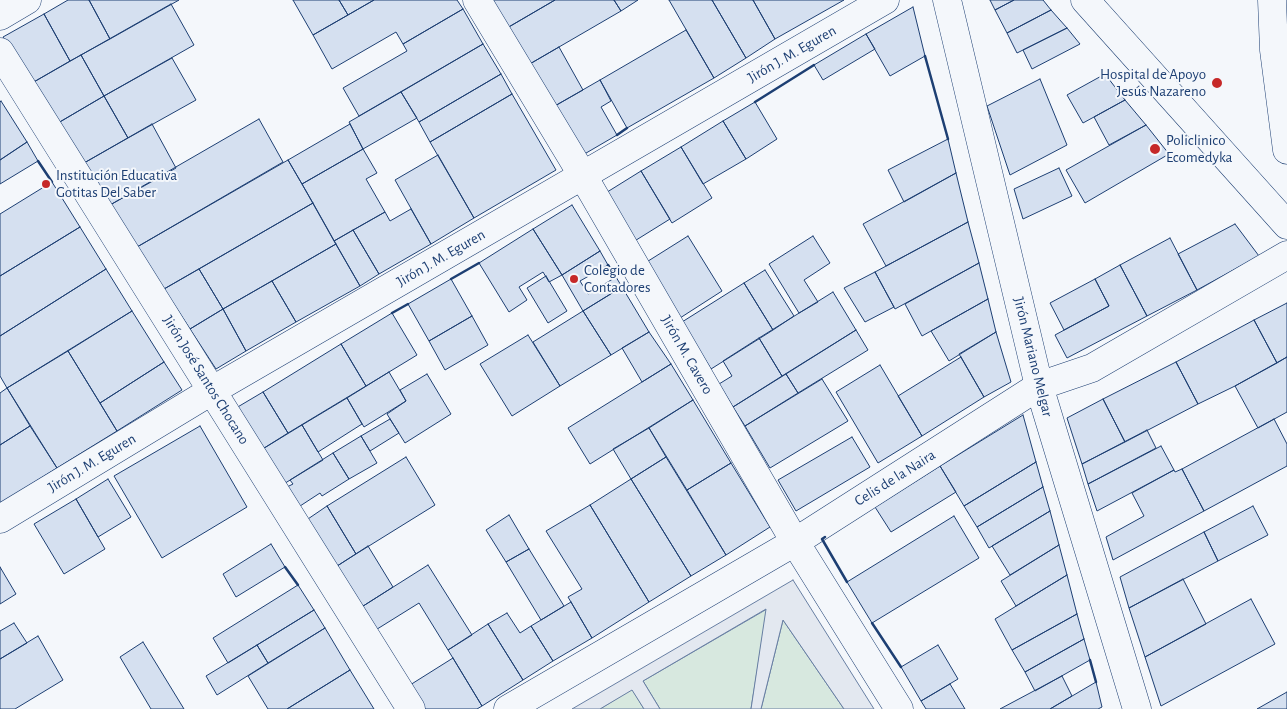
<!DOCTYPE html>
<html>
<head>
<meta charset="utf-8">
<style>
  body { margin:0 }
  canvas { display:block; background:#f4f7fb }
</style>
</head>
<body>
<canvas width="1287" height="709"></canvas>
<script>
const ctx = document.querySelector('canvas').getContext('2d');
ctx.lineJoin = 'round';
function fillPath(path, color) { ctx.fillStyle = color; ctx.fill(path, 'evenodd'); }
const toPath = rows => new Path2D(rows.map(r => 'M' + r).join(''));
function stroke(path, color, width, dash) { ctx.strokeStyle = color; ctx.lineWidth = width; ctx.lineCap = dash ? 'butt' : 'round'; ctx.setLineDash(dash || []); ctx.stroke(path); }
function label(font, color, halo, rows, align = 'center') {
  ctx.font = font + ' "Alegreya Sans",sans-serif'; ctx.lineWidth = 4; ctx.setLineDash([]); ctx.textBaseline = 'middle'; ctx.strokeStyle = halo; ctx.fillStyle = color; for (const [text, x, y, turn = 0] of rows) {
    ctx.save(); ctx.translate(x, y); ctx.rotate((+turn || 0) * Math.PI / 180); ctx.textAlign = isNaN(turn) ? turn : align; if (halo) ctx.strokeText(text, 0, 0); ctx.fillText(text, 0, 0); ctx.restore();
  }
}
const green = toPath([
  [767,609,751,709,660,709,643,681,767,609],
  [783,620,844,709,761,709,783,620],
  [632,689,644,709,600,709,632,689]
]);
fillPath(green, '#d7e8df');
stroke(green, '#687fa3', 1);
const parking = toPath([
  [793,580,874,709,844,709,783,620,761,709,751,709,766,609,643,681,660,709,644,709,632,690,600,709,572,709,793,580]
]);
fillPath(parking, '#e3e8f0');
stroke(parking, '#687fa3', 1);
const building = toPath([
  [68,0,89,0,110,39,70,61,44,14,68,0],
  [89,0,179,0,110,39,89,0],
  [293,0,339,0,348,15,313,35,293,0],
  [339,0,374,0,348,15,339,0],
  [374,0,457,0,463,9,403,44,396,32,332,69,313,35,374,0],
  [491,0,555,0,507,28,491,0],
  [555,0,614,0,621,11,528,65,507,28,555,0],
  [614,0,638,0,621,11,614,0],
  [669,0,712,0,746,58,714,78,669,0],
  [712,0,753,0,775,39,746,58,712,0],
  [753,0,844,0,775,39,753,0],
  [990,0,1014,0,995,10,990,0],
  [1014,0,1043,0,1051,10,1007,33,995,10,1014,0],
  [171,4,194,45,104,96,81,55,171,4],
  [913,7,925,56,890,76,866,34,913,7],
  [463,9,483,44,359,116,343,88,407,51,403,44,463,9],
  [1051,10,1067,28,1017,53,1007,33,1051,10],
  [44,14,70,61,32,83,3,37,44,14],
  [1067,28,1080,44,1032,69,1023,50,1067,28],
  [686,30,714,78,627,128,600,80,686,30],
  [866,34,875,49,823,80,814,65,866,34],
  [483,44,501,74,419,122,401,92,483,44],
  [559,47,583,90,553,107,528,65,559,47],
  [81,55,104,96,58,123,32,83,81,55],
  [172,58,196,100,128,138,104,96,172,58],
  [501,74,512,94,430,142,419,122,501,74],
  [1105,74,1125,100,1083,123,1067,95,1105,74],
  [1040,79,1067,145,1010,175,987,106,1040,79],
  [600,80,611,101,601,107,617,135,581,156,553,107,600,80],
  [401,92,417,118,363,149,349,122,401,92],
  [512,94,556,170,474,218,430,142,512,94],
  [104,96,128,138,84,163,58,123,104,96],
  [1125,100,1146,125,1109,145,1094,117,1125,100],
  [1,101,27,142,0,160,0,102,1,101],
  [755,102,777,139,746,159,723,121,755,102],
  [259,119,283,162,137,247,110,205,259,119],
  [723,121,746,159,703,184,681,147,723,121],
  [152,124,176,168,110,205,84,163,152,124],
  [350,124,363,149,302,184,288,160,350,124],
  [1146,125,1169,154,1085,203,1066,170,1146,125],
  [948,139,956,173,904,202,888,170,948,139],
  [27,142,38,161,0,184,0,160,27,142],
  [681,147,712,198,672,223,641,171,681,147],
  [363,149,377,173,366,179,385,212,334,241,302,184,363,149],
  [438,155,474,218,431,244,395,180,438,155],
  [288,160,313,203,164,289,137,247,288,160],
  [1059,168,1072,196,1023,219,1014,189,1059,168],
  [641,171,670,219,633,242,604,194,641,171],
  [956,173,968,222,886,266,863,224,956,173],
  [52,182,80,227,0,276,0,214,52,182],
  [313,203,336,244,223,309,199,269,313,203],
  [572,205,600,251,562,275,533,229,572,205],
  [411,209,431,244,379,274,353,230,385,212,390,221,411,209],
  [968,222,979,263,895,309,875,272,968,222],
  [1235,224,1259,256,1197,290,1178,254,1235,224],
  [80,227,106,269,0,336,0,276,80,227],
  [533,229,562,275,549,282,543,272,519,287,527,300,509,312,479,263,533,229],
  [353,230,379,274,360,286,334,241,353,230],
  [688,236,722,291,680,318,645,263,688,236],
  [813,236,830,263,804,280,818,302,799,313,769,264,813,236],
  [1170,238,1197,290,1147,316,1120,265,1170,238],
  [336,244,360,286,296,322,272,281,336,244],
  [600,251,608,265,580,281,588,294,616,277,622,287,583,311,562,275,600,251],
  [979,263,988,299,922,336,905,304,979,263],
  [1120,265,1147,316,1067,358,1055,335,1109,306,1095,279,1120,265],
  [106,269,132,311,7,388,0,376,0,336,106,269],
  [199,269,223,309,190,329,164,289,199,269],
  [765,270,794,316,773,330,744,283,765,270],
  [875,272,894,307,865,322,844,288,875,272],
  [546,276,567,311,548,323,527,288,546,276],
  [451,279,472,316,429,341,408,304,451,279],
  [1095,279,1109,306,1064,330,1050,303,1095,279],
  [272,281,296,322,246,351,223,309,272,281],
  [744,283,773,330,711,369,682,322,744,283],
  [622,287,649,332,611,355,583,311,622,287],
  [833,292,856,330,782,376,759,338,833,292],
  [988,299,996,332,949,361,931,331,988,299],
  [1287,303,1287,357,1277,363,1254,320,1287,303],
  [223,309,246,351,216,369,190,329,223,309],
  [132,311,164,362,100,403,68,351,132,311],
  [583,311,611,355,560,386,533,342,583,311],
  [392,313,417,355,366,386,341,344,392,313],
  [472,316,488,345,445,370,429,341,472,316],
  [1254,320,1277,363,1235,386,1198,404,1176,362,1254,320],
  [856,330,868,350,798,393,786,374,856,330],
  [649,332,671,364,642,382,622,348,649,332],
  [996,332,1011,382,984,397,959,354,996,332],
  [528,335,560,386,512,416,480,364,528,335],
  [759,338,782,376,733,407,719,384,732,376,723,361,759,338],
  [341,344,366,386,288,433,263,392,341,344],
  [68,351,117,431,57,468,7,388,68,351],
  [961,357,984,397,922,436,898,396,961,357],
  [1287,357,1287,412,1258,428,1235,386,1287,357],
  [164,362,182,390,117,431,100,403,164,362],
  [1176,362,1198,404,1125,442,1103,399,1176,362],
  [671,364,693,400,590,464,568,428,671,364],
  [880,365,922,436,878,463,836,392,880,365],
  [389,372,406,401,364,427,347,398,389,372],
  [427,374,451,414,405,443,387,414,406,401,400,390,427,374],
  [786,374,798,393,745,426,733,407,786,374],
  [822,379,848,421,770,468,745,426,822,379],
  [7,388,30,426,0,445,0,393,7,388],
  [263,392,288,433,261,450,236,408,263,392],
  [347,398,362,424,318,452,302,425,347,398],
  [1103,399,1125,442,1082,464,1067,418,1103,399],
  [693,400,731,463,687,490,649,428,693,400],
  [1023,415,1036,462,964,506,940,466,1023,415],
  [390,419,399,433,370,451,361,436,390,419],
  [1274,419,1287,444,1287,466,1204,511,1182,469,1274,419],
  [302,425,323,460,282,485,261,450,302,425],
  [30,426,57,468,0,504,0,445,30,426],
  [200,426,247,507,162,558,114,476,200,426],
  [649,428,666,457,631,479,613,449,649,428],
  [1147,430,1156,448,1088,484,1082,464,1147,430],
  [361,436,377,463,349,479,333,453,361,436],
  [852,437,870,467,796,511,778,480,852,437],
  [1161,446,1174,470,1097,511,1088,484,1161,446],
  [333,453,349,479,322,496,320,493,297,508,285,488,293,484,290,480,333,453],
  [406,457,435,505,356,554,327,506,406,457],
  [666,457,726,555,691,576,631,479,666,457],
  [1036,462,1043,487,977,527,964,506,1036,462],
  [731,463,770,527,726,555,687,490,731,463],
  [940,466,956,492,891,532,875,507,940,466],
  [1182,469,1204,511,1113,560,1106,537,1144,516,1132,493,1174,470,1175,472,1182,469],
  [108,479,131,517,98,537,76,499,108,479],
  [631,479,691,576,649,602,590,505,631,479],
  [1043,487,1050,511,989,548,977,527,1043,487],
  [76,499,105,549,64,574,34,524,76,499],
  [590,505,649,602,592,638,568,597,582,589,546,531,590,505],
  [327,506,356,554,334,568,305,521,327,506],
  [1253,506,1268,535,1218,561,1204,532,1253,506],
  [1050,511,1059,545,1010,575,992,546,1050,511],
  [509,515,529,549,506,562,486,530,509,515],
  [954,516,979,558,872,623,847,582,954,516],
  [1204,532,1218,561,1129,608,1120,577,1204,532],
  [271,544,285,567,236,597,223,574,271,544],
  [1059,545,1067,575,1016,606,1001,581,1059,545],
  [368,546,393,587,360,608,334,568,368,546],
  [529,549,564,606,541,620,506,562,529,549],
  [428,565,472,635,448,650,419,603,374,631,360,608,428,565],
  [0,567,16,594,0,604,0,567],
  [1067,575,1077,614,1012,650,995,619,1067,575],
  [1183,579,1206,624,1145,657,1129,608,1183,579],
  [298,585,314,610,228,663,213,638,298,585],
  [1251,599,1275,644,1161,706,1145,657,1251,599],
  [571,602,592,638,553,661,531,626,571,602],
  [314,610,325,628,268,663,257,645,314,610],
  [507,613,520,633,531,626,553,661,523,680,488,624,507,613],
  [1077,614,1084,639,1025,672,1012,650,1077,614],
  [14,623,27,643,0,659,0,631,14,623],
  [488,624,523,680,482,706,448,650,488,624],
  [325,628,350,670,287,709,268,709,248,676,325,628],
  [38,636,63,680,15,709,0,709,0,659,38,636],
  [1084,639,1090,660,1035,691,1025,672,1084,639],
  [143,642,184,709,151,709,120,657,143,642],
  [257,645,268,663,217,695,206,676,257,645],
  [938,645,958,679,921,701,901,667,938,645],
  [453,658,482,706,477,709,425,709,410,685,453,658],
  [350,670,374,709,287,709,350,670],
  [1062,676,1072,696,1050,709,1000,709,1062,676],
  [1096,682,1102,707,1098,709,1050,709,1096,682],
  [950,684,965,709,926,709,921,701,950,684],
  [1287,692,1287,709,1257,709,1287,692]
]);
fillPath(building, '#d5e0f0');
stroke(building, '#1d3f73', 1);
const minor = toPath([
  [477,0,583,176,795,542,899,709],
  [947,0,1039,386,1137,709],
  [1085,0,1287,225],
  [1272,0,1274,50,1287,150],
  [0,16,27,0],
  [0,52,411,709],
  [0,519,213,390,885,0],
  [508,709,795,542,1039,386,1092,368,1287,255]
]);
stroke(minor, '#1d3f73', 29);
stroke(minor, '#f4f7fb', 28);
stroke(toPath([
  [925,56,948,139],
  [755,102,814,65],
  [617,135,627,128],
  [38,161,52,182],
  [608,265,616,277],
  [451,279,479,263],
  [392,313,408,304],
  [825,537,822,539,847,582],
  [285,567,298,585],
  [872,623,901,667],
  [1090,660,1096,682]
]), '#1d3f73', 2.5);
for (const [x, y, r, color] of [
  [1217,83,6,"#c62828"],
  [1155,149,6,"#c62828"],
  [46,184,5,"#c62828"],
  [574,279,5,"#c62828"]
]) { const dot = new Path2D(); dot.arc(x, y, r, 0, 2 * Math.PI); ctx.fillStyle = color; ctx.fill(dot); stroke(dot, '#f4f7fb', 2); }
label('15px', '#1d3f73', '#f4f7fb', [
  ["Jirón J. M. Eguren",792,54,-30],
  ["Jirón J. M. Eguren",441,258,-30],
  ["Jirón M. Cavero",687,355,60],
  ["Jirón Mariano Melgar",1033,357,76],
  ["Jirón José Santos Chocano",206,380,58],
  ["Jirón J. M. Eguren",92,463,-31],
  ["Celis de la Naira",895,478,-32]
]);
label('15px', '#1d3f73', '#f4f7fb', [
  ["Hospital de Apoyo",1206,74,"right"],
  ["Jesús Nazareno",1206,91,"right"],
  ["Policlinico",1166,140],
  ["Ecomedyka",1166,157],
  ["Institución Educativa",56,175],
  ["Gotitas Del Saber",56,192],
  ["Colegio de",584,270],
  ["Contadores",584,287]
], 'left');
</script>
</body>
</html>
